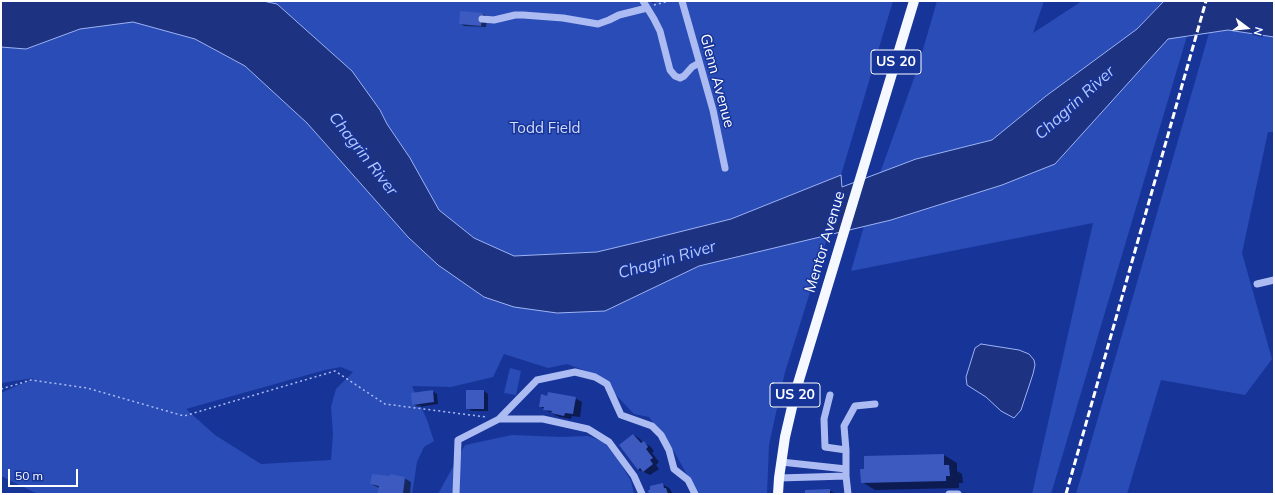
<!DOCTYPE html>
<html>
<head>
<meta charset="utf-8">
<style>
  body { margin:0 }
  #map { position:relative; width:1275px; height:495px; overflow:hidden; background:#173499; font-family:Mulish,sans-serif }
  canvas { display:block }
  .frame { position:absolute; inset:0; border:2px solid #fff; pointer-events:none }
  .north { position:absolute; left:1227px; top:8px; width:40px; height:40px; -webkit-text-stroke:3px #173499; paint-order:stroke; rotate:106deg; font-size:11px; font-weight:700; line-height:16px; text-align:center; color:#fff }
  .north::after { content:''; display:block; margin:auto; width:14px; height:18px; background:#fff; clip-path:polygon(50% 0,100% 100%,50% 72%,0 100%) }
  .scale { position:absolute; left:8px; top:469px; width:70px; height:18px; box-sizing:border-box; border:2px solid #fff; border-top:0; padding-left:5px; font-size:12px; line-height:14px; white-space:nowrap; color:#fff; -webkit-text-stroke:3px #173499; paint-order:stroke }
</style>
</head>
<body>
<div id="map">
<canvas width="1275" height="495"></canvas>
<div class="frame"></div>
<div class="north">N</div>
<div class="scale">50 m</div>
</div>
<script>
const ctx = document.querySelector('canvas').getContext('2d');
ctx.lineJoin = 'round';
function fillPath(path, color) { ctx.fillStyle = color; ctx.fill(path, 'evenodd'); }
const toPath = rows => new Path2D(rows.map(r => 'M' + r).join(''));
function stroke(path, color, width, dash) { ctx.strokeStyle = color; ctx.lineWidth = width; ctx.lineCap = dash ? 'butt' : 'round'; ctx.setLineDash(dash || []); ctx.stroke(path); }
function label(font, color, halo, rows, align = 'center') {
  ctx.font = font + ' Mulish,sans-serif'; ctx.lineWidth = 3; ctx.setLineDash([]); ctx.textBaseline = 'middle'; ctx.strokeStyle = halo; ctx.fillStyle = color; for (const [text, x, y, turn = 0] of rows) {
    ctx.save(); ctx.translate(x, y); ctx.rotate((+turn || 0) * Math.PI / 180); ctx.textAlign = isNaN(turn) ? turn : align; if (halo) ctx.strokeText(text, 0, 0); ctx.fillText(text, 0, 0); ctx.restore();
  }
}
fillPath(toPath([
  [263,1,893,1,841,175,731,219,643,241,597,252,514,256,474,238,439,210,410,158,387,124,380,110,352,71,277,4],
  [937,1,1044,1,1033,33,1082,1,1164,1,1137,29,1046,96,992,140,916,159,880,173,917,70],
  [133,22,195,39,245,66,307,123,408,237,438,265,484,297,605,311,699,266,828,235,785,372,769,445,767,494,698,494,672,448,649,417,634,414,614,393,609,381,594,374,567,364,548,368,504,354,493,377,451,387,412,386,427,420,434,441,424,447,417,462,412,494,38,494,1,476,1,393,34,378,1,383,1,47,26,49,80,29],
  [341,367,353,372,336,389,331,407,333,434,331,460,261,464,215,435,186,409,325,370],
  [1228,30,1274,37,1274,132,1268,132,1242,253,1272,359,1245,395,1161,380,1127,494,1076,494,1209,33],
  [1187,36,1051,494,1032,494,1093,223,851,271,864,226,891,220,1002,185,1055,164,1168,38],
  [510,368,521,371,516,395,504,393],
  [512,435,561,437,588,436,604,442,619,461,631,481,634,494,438,494,465,445]
]), '#2a4cb7');
const water = toPath([
  [1,1,263,1,277,4,352,71,380,110,387,124,410,158,439,210,474,238,514,256,597,252,643,241,731,219,841,175,842,187,916,159,992,140,1046,96,1137,29,1164,1,1274,1,1274,37,1228,30,1168,39,1055,164,1002,185,891,220,699,266,605,311,557,313,514,307,484,297,438,265,408,237,307,123,245,66,195,39,133,22,80,29,26,49,1,47,1,1],
  [981,344,1019,350,1029,354,1034,360,1035,365,1033,374,1021,410,1014,418,1001,411,986,397,967,385,966,377,971,361,975,348,981,344]
]);
fillPath(water, '#1d3280');
stroke(water, '#9eb4f4', 1);
fillPath(toPath([
  [649,1,660,1,653,3],
  [483,14,487,16,486,27,464,26,460,23],
  [432,391,437,394,438,404,418,407,413,404],
  [484,391,488,394,488,411,472,411,467,408],
  [548,397,575,398,582,402,580,417,572,416,571,419,559,417,544,409,540,406],
  [634,435,640,439,643,443,650,446,654,451,652,453,659,462,656,465,659,469,650,475,639,470,620,445],
  [944,455,957,463,957,471,962,474,963,483,959,483,959,488,875,490,862,482],
  [391,478,404,478,411,482,410,494,378,494,379,488,371,484],
  [662,484,669,488,673,494,650,494],
  [829,490,836,494,806,494]
]), '#0007');
fillPath(toPath([
  [460,11,483,13,481,26,459,24],
  [433,390,434,402,412,405,411,393],
  [466,390,484,390,484,409,466,409],
  [548,392,576,397,573,414,565,413,564,416,551,413,552,411,543,410,544,407,539,407,541,394,547,396],
  [633,434,641,443,644,441,648,447,646,449,653,458,650,460,653,464,643,472,640,468,638,470,619,445],
  [944,454,944,465,949,465,950,476,946,476,946,481,861,483,860,469,864,469,864,456],
  [372,474,390,476,390,474,405,477,403,494,377,494,379,486,370,484],
  [663,483,664,488,666,488,668,494,649,494,648,490,650,490,650,486],
  [830,489,830,494,805,494,805,490]
]), '#3c5abf');
stroke(toPath([
  [654,5,670,1],
  [1,389,31,380,87,388,184,416,335,371,385,404,486,417]
]), '#acbcf2', 1.5, [2, 3]);
stroke(toPath([
  [643,1,654,19,660,31,670,70,675,76,680,78,684,76,692,67,699,63],
  [682,1,713,110,725,168],
  [482,19,494,20,515,15,523,15,563,18,598,24,609,20,619,15,647,8],
  [1257,284,1274,280],
  [830,395,824,419,825,447,846,450,846,476],
  [499,419,543,419,588,429,609,442,634,476,642,494],
  [846,450,844,426,855,406,875,404],
  [781,462,846,469],
  [779,478,846,476,848,494],
  [456,494,458,440,499,419,537,380,575,372,595,377,607,384,621,415,652,426,661,435,669,450,674,469,688,480,695,494],
  [949,494,958,494]
]), '#acbcf2', 7);
stroke(toPath([
  [778,494,779,478,785,437,796,390,914,1]
]), '#f6f8ff', 10);
stroke(toPath([
  [1066,494,1206,1]
]), '#fff', 3, [7, 3]);
for (const [x, y, w] of [
  [896,62,50],
  [795,395,50]
]) { const box = new Path2D(); box.roundRect(x - w / 2, y - 12, w, 24, 3); ctx.fillStyle = '#173499'; ctx.fill(box); stroke(box, '#fff', 1); }
label('bold 14px', '#fff', null, [
  ["US 20",896,62],
  ["US 20",795,395]
]);
label('15px', '#fff', '#173499', [
  ["Glenn Avenue",717,81,75],
  ["Mentor Avenue",825,242,-73]
]);
label('15px', '#d3ddfc', '#173499', [
  ["Todd Field",545,128]
]);
label('italic 16px', '#b8c8f8', '#173499', [
  ["Chagrin River",1075,103,-42],
  ["Chagrin River",363,154,52],
  ["Chagrin River",667,260,-16]
]);
</script>
</body>
</html>
